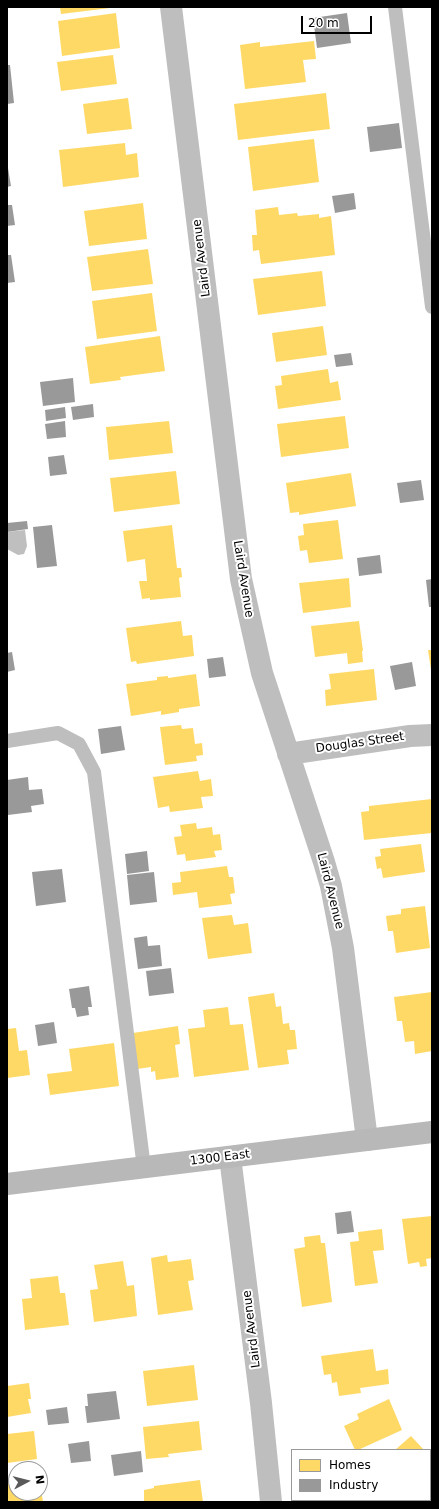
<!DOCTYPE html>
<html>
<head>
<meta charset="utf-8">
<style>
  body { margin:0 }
  #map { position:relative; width:439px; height:1509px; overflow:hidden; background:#fff; font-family:"DejaVu Sans",sans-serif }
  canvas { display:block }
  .frame { position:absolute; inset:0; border:8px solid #000; pointer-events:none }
  .legend { position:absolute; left:291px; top:1449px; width:140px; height:52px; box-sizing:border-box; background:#fff; border:1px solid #999; margin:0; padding:5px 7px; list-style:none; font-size:12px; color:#000 }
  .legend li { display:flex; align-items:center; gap:8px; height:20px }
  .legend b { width:20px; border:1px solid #999 }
  .north { position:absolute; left:8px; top:1461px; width:40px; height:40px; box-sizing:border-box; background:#fff; border:1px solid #999; border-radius:50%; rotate:83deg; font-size:11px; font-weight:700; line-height:16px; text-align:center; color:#000 }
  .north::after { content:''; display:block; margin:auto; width:14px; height:18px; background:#595959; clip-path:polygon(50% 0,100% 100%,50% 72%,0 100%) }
  .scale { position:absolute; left:301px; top:16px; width:71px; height:18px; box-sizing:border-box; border:2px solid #000; border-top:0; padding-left:5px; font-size:12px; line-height:14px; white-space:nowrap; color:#000; -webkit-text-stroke:3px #fff; paint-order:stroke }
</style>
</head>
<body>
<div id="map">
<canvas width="439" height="1509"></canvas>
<div class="frame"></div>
<ul class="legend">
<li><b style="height:11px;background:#ffd966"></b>Homes</li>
<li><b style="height:11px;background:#999"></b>Industry</li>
</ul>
<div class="north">N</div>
<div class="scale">20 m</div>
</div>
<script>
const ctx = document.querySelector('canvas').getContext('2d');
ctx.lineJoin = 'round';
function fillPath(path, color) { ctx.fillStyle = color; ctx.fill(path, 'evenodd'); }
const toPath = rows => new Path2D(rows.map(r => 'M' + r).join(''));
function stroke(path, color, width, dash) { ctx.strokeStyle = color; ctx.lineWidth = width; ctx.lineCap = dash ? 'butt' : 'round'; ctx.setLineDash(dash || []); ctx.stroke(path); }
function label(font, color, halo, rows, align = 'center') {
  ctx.font = font + ' "DejaVu Sans",sans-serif'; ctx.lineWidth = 4; ctx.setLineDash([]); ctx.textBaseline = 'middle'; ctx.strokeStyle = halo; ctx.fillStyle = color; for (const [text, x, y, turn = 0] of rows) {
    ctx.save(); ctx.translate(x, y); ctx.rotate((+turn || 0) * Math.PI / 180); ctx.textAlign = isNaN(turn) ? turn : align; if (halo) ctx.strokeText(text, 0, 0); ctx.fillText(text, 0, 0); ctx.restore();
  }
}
fillPath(toPath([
  [25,530,27,546,24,554,18,555,7,549,7,532]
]), '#bfbfbf');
fillPath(toPath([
  [60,7,109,7,110,8,61,14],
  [116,13,120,48,62,56,58,21],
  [314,41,316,59,303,60,306,82,245,89,240,45,260,42,260,47],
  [113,55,117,84,61,91,57,62],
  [326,93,330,129,238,140,234,104],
  [128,98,132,129,87,134,83,104],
  [314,139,319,182,253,191,248,147],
  [125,143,126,155,137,153,139,177,63,187,59,150],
  [143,203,147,239,89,246,84,211],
  [278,207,279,215,297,213,298,216,319,214,319,218,331,216,335,255,261,264,259,250,253,251,252,235,257,235,255,210],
  [148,249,153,284,92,291,87,257],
  [322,271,326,306,258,315,253,279],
  [152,293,157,331,97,339,92,301],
  [323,326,327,355,276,362,272,333],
  [160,336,165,371,120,377,121,380,90,384,85,347],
  [328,369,330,383,338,381,341,400,278,409,275,386,282,385,281,376],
  [345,416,349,448,281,457,277,424],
  [169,421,173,453,109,460,106,427],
  [176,471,180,504,114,512,110,478],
  [351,473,356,506,299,515,299,512,290,513,286,483],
  [338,520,343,559,309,563,307,550,300,551,298,536,304,535,303,524],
  [172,525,177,568,181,568,182,577,179,578,181,597,150,600,150,598,142,599,139,581,147,581,145,559,127,562,123,531],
  [349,578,351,607,303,613,299,583],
  [181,621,183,636,192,635,194,656,137,664,136,661,131,662,126,628],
  [359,621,363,651,362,651,363,662,348,664,347,653,315,657,311,626],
  [428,650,432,650,432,670,431,670],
  [374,669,377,700,326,706,325,690,331,689,329,674],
  [196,674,200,706,179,709,179,712,161,715,161,711,131,716,126,684,157,680,157,677,168,676,168,678],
  [181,725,182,729,193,728,195,744,202,743,203,755,196,756,197,761,165,765,160,727],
  [198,771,200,781,211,779,213,796,201,797,203,808,170,812,169,806,158,808,153,777],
  [432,799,432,833,364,840,361,812,369,811,369,806],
  [196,823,197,829,212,827,213,835,220,834,222,850,214,851,216,857,186,861,185,854,177,855,174,837,182,836,180,825],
  [421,844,425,872,383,878,381,868,377,869,375,857,381,856,380,849],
  [227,866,229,877,233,877,235,893,230,894,232,904,199,908,197,892,173,895,172,883,181,882,180,872],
  [425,906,430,948,396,953,393,931,388,931,386,916,401,914,401,909],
  [232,915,234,925,248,923,252,953,208,959,202,918],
  [432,992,432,1051,415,1054,414,1041,405,1042,402,1021,397,1021,394,997],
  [274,993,276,1007,281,1006,283,1024,289,1023,290,1030,295,1030,297,1049,287,1050,289,1064,258,1068,248,997],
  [228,1007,230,1025,243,1024,249,1070,194,1077,188,1029,205,1027,203,1010],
  [178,1026,180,1044,175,1045,179,1077,156,1080,155,1071,151,1072,151,1067,137,1069,133,1033],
  [16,1028,19,1051,27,1050,30,1075,7,1078,7,1029],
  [114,1043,119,1086,50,1095,47,1074,72,1071,69,1049],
  [432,1216,432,1258,426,1259,427,1266,420,1267,419,1262,408,1264,402,1219],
  [382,1229,384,1250,373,1251,378,1283,355,1286,350,1242,359,1241,358,1232],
  [320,1235,321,1243,325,1243,332,1302,302,1307,294,1249,305,1247,304,1237],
  [167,1255,168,1262,191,1259,194,1280,188,1281,193,1310,158,1315,151,1258],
  [123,1261,127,1286,134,1285,137,1316,94,1322,90,1290,98,1289,94,1265],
  [58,1276,60,1293,65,1293,69,1325,25,1330,22,1299,32,1298,30,1279],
  [373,1349,376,1371,388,1369,389,1384,360,1388,361,1393,339,1396,337,1382,332,1383,331,1374,324,1375,321,1356],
  [194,1365,198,1400,147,1406,143,1371],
  [29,1383,31,1399,28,1399,31,1413,7,1417,7,1386],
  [389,1399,402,1430,358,1450,355,1450,344,1426,359,1419,357,1414],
  [199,1421,202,1450,168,1454,169,1457,146,1459,143,1427],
  [34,1431,37,1459,7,1463,7,1434],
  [411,1436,424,1450,395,1450],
  [16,1478,16,1493,40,1493,41,1489,43,1502,7,1502,7,1479],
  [200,1480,203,1502,156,1502,156,1501,144,1502,144,1490,154,1488,154,1486]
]), '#ffd966');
fillPath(toPath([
  [347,13,351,43,317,48,313,18],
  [7,65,10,65,14,103,7,104],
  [399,123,402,148,370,152,367,127],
  [7,162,11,186,7,187],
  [354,193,356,209,335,213,332,196],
  [7,205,12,205,15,225,7,226],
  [7,255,11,255,15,282,7,283],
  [351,353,353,365,336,367,334,355],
  [73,378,75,402,43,406,40,382],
  [93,404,94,417,73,420,71,407],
  [65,407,66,418,46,421,45,410],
  [65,421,66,437,47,439,45,424],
  [64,455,67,474,50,476,48,457],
  [421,480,424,500,400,503,397,483],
  [27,521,28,529,7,532,7,523],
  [52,525,57,566,37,568,33,527],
  [380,555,382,573,359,576,357,558],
  [432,579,432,607,429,607,426,580],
  [12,652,15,670,7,672,7,653],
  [223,657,226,676,209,678,207,659],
  [412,662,416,686,395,690,390,666],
  [121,726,125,750,101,754,98,729],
  [28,777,29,790,42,789,44,804,31,806,32,812,8,815,7,780],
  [147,851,149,871,127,874,125,854],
  [62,869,66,902,36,906,32,872],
  [154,872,157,902,130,905,127,875],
  [147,936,148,946,160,945,162,966,138,969,134,938],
  [171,968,174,993,149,996,146,971],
  [89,986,92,1007,88,1007,89,1015,77,1017,75,1008,72,1008,69,989],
  [54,1022,57,1043,38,1046,35,1025],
  [351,1211,354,1232,337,1234,335,1213],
  [116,1391,120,1419,87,1423,85,1406,88,1406,87,1394],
  [67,1407,69,1423,48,1425,46,1410],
  [89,1441,91,1461,71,1463,68,1444],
  [141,1451,143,1472,114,1476,111,1455]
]), '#999');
stroke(toPath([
  [395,7,432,307],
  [7,741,58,733,79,744,94,772,144,1168]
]), '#bebebe', 14);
stroke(toPath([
  [171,7,241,579,262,673,324,862,331,886,343,948,367,1140],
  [288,754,410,736,432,735],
  [230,1157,261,1403,271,1502]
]), '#bebebe', 22);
stroke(toPath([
  [7,1184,432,1132]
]), '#b8b8b8', 22);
label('12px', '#000', '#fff', [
  ["Laird Avenue",202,258,-97],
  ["Laird Avenue",243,579,81],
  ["Douglas Street",360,743,-8],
  ["Laird Avenue",330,891,76],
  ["1300 East",220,1158,-7],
  ["Laird Avenue",252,1329,-97]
]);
</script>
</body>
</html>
